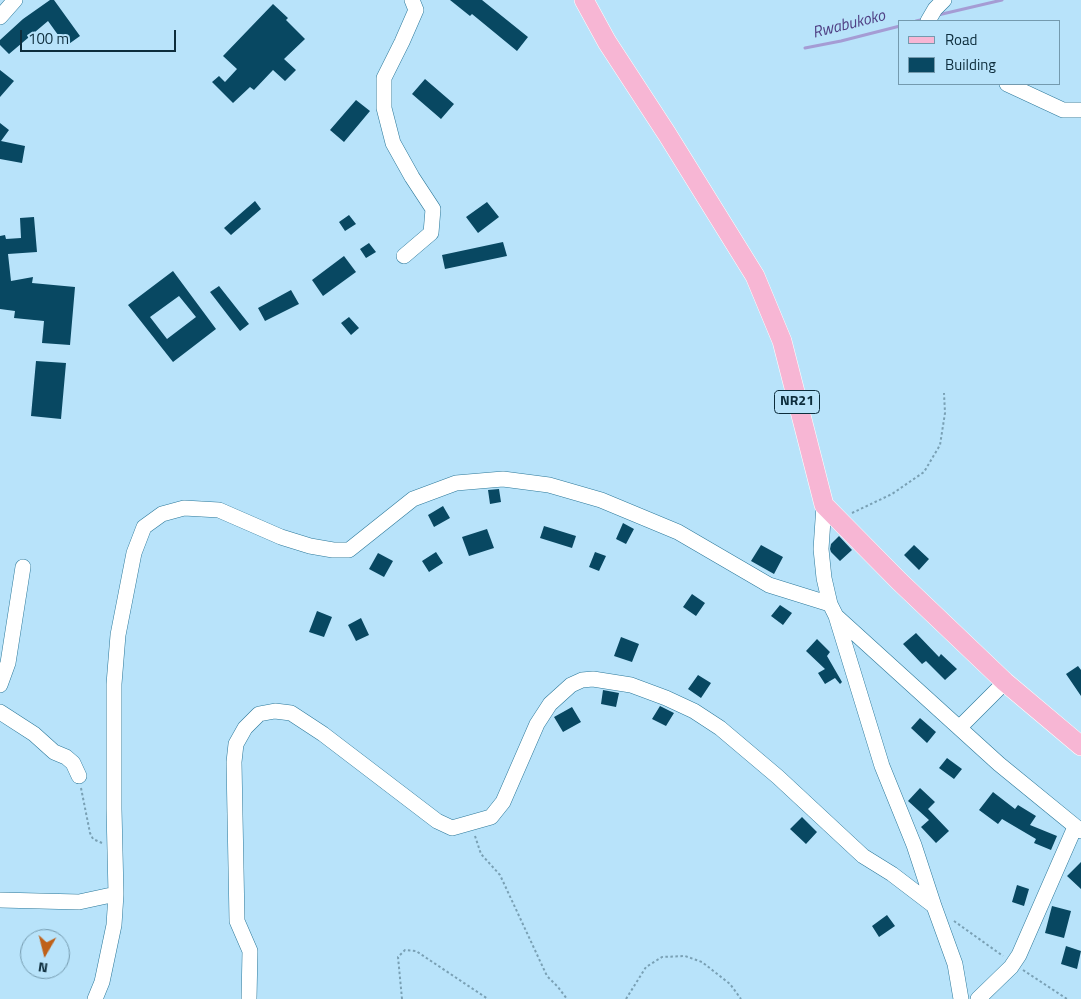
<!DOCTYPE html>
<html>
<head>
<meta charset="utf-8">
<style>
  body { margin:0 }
  #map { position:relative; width:1081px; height:999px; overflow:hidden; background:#b8e3fa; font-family:"Titillium Web",sans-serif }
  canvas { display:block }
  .legend { position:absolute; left:898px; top:20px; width:162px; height:65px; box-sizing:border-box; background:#b8e3fa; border:1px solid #749aae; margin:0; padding:6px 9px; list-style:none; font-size:15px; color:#0d2d3c }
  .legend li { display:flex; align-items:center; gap:10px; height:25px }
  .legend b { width:25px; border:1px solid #749aae }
  .north { position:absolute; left:20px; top:929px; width:50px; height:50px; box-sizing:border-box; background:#b8e3fa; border:1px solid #749aae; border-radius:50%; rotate:188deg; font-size:14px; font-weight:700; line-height:20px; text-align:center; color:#0d2d3c }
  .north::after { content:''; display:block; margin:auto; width:18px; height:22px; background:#bf6119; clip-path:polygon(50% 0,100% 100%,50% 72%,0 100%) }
  .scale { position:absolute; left:20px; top:30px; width:156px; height:22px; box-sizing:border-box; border:2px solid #0d2d3c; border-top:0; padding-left:6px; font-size:15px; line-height:18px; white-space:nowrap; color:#0d2d3c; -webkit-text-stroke:4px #b8e3fa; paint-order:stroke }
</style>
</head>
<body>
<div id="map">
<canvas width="1081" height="999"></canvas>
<ul class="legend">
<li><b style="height:6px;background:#f7b6d4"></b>Road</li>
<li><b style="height:14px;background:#084862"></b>Building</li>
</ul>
<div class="north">N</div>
<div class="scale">100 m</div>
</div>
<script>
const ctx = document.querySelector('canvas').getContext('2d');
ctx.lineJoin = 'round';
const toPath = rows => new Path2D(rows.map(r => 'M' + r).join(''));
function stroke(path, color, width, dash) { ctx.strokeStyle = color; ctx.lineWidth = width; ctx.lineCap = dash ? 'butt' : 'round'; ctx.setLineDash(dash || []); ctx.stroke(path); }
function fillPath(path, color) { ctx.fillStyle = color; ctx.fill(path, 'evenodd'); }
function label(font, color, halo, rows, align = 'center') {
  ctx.font = font + ' "Titillium Web",sans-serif'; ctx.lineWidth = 5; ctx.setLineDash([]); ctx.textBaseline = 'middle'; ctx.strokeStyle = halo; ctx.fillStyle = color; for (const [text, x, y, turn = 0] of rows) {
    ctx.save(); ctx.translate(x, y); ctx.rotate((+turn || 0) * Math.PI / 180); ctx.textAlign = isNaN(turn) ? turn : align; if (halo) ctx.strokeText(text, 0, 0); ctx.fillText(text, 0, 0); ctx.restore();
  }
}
stroke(toPath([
  [938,15,1002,0],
  [916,21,925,19],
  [805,48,841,41,900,26]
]), '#a59cd4', 3);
fillPath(toPath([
  [50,0,54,0,80,36,66,46,48,21,9,54,0,45,0,40,23,19],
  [450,0,482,0,528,37,517,51,472,14,470,16],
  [273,4,288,18,286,20,305,39,284,59,296,70,285,81,273,70,254,90,250,87,233,103,212,82,219,76,225,82,237,69,223,56],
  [0,70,14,81,0,97],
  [425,79,454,104,441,119,412,94],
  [356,100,370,111,344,142,330,130],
  [0,123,9,130,1,141,25,146,22,163,0,159],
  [255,201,261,209,231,235,224,228],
  [487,202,499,217,478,233,466,217],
  [349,215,356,224,345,231,339,222],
  [34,217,37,252,8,254,11,281,33,277,32,283,75,287,70,345,42,343,44,321,14,318,15,311,0,309,0,236,5,235,6,239,21,238,20,218],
  [503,242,507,256,445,269,442,255],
  [369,243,376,252,366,258,360,249],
  [344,256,356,272,323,296,312,280],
  [173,271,216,329,173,362,128,305],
  [179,296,196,317,167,339,150,317],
  [219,286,249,324,240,331,210,292],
  [291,290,299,304,265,321,258,308],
  [349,317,359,328,351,335,341,323],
  [36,361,66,363,61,419,31,416],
  [499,489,501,502,490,504,488,490],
  [443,506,450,518,434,527,428,515],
  [623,523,634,529,626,544,616,539],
  [544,526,576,536,572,548,540,538],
  [487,529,494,548,469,556,462,537],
  [839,536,852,550,840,561,831,552,830,549,831,544],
  [761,545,783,557,774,574,751,561],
  [914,545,929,559,919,570,904,555],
  [436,552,443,563,429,572,422,561],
  [595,552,606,556,599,571,589,567],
  [378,553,393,561,384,577,369,569],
  [692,594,705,603,696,616,683,607],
  [780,605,792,613,783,625,771,616],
  [317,611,332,617,324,637,309,632],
  [361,618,369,635,356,641,348,625],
  [916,633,939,657,941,654,957,669,945,680,926,661,922,664,903,644],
  [621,637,639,644,632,662,614,656],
  [817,639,830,652,827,656,842,682,840,684,835,678,825,684,818,673,825,669,806,651],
  [1078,666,1081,670,1081,696,1066,674],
  [698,675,711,683,701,698,688,689],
  [603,690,619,693,616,707,601,704],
  [660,706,674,713,666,726,652,719],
  [572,707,581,722,563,732,554,717],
  [920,718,936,732,927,743,911,728],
  [947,758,962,769,954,779,939,768],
  [920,788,935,802,928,809,949,831,936,843,921,827,929,820,908,801],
  [993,792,1015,809,1018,805,1036,816,1030,825,1057,836,1051,850,1034,843,1036,839,1002,819,998,824,979,810],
  [802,817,817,832,806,844,790,829],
  [1081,862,1081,889,1067,876],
  [1017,885,1029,889,1024,906,1012,902],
  [1052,906,1071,911,1064,938,1045,933],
  [887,915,895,926,879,937,872,926],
  [1066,946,1081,951,1077,969,1061,964]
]), '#084862');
const minor = toPath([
  [0,17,15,0],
  [928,21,935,9,944,0],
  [1007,84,1063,110,1081,110],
  [404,256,431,233,433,209,412,177,393,143,384,108,384,78,402,42,416,10,412,0],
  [824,505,821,549,824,578,830,604,836,616,882,766,914,845,934,906,955,964,961,999],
  [836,616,999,764,1081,831],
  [0,685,8,663,23,567],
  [0,712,34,734,54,752,66,757,73,763,79,776],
  [960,727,1005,682],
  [0,900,79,902,116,894,114,809,114,684,118,635,134,553,144,527,162,514,184,508,219,510,281,537,310,546,333,550,349,550,413,499,456,483,503,479,549,485,601,500,678,532,769,585,830,604],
  [95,999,102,982,114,925,116,894],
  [249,999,250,951,237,921,234,762,236,744,245,728,259,714,275,711,291,713,323,734,437,821,452,828,491,817,503,802,537,724,550,704,571,685,582,680,593,679,631,685,666,698,694,711,720,728,778,777,863,856,892,874,934,906],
  [978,999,1011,967,1019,955,1075,827]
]);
const major = toPath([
  [584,0,607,42,667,134,755,276,782,341,824,505,899,581,1005,682,1081,746]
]);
stroke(minor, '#2b789a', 16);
stroke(major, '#fff', 20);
stroke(toPath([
  [852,513,892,494,924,472,940,445,945,413,944,393],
  [81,788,90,833,93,839,102,843],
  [475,836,481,854,500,875,547,976,558,987,567,999],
  [954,921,1003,956],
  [1023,970,1067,999],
  [402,999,398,957,405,950,416,951,488,999],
  [626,999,646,967,662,957,685,956,702,962,730,984,741,999]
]), '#79a0b4', 2, [2.5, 2.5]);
stroke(minor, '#fff', 15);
stroke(major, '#f7b6d4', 19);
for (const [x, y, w] of [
  [797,402,45]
]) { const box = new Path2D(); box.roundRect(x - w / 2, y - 11.5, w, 23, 4); ctx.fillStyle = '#b8e3fa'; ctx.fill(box); stroke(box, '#0d2d3c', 1); }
label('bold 14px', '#0d2d3c', null, [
  ["NR21",797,402]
]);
label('italic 16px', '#504185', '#b8e3fa', [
  ["Rwabukoko",849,25,-14]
]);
</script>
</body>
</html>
